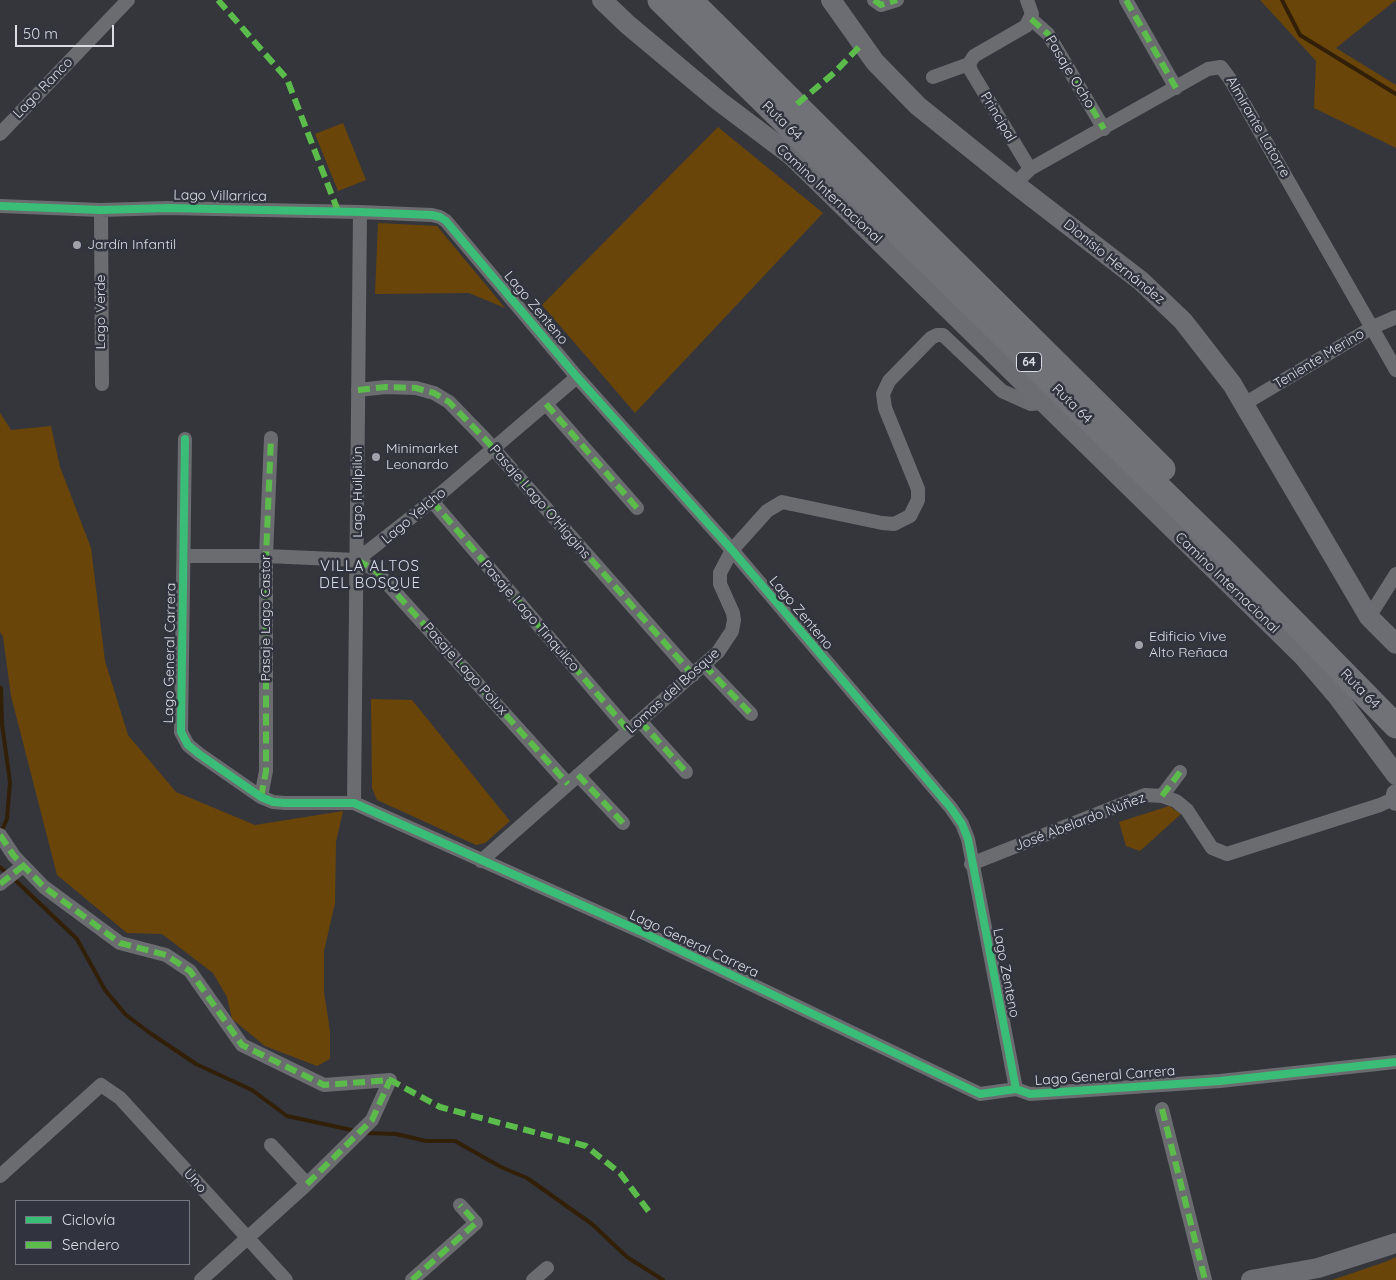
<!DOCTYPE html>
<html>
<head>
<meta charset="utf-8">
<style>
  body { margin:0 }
  #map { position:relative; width:1396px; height:1280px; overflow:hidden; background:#34363c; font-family:Quicksand,sans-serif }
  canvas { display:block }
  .legend { position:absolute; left:15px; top:1200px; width:175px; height:65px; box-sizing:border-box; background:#31343f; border:1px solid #757781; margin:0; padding:6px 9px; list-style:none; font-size:15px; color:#dbdce4 }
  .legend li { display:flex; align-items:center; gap:10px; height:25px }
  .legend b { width:25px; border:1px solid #757781 }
  .scale { position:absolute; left:15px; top:25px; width:99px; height:22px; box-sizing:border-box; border:2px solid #dbdce4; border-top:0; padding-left:6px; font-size:15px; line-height:18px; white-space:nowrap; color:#dbdce4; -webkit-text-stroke:4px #31343f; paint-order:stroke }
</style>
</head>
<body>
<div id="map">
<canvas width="1396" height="1280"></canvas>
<ul class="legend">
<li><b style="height:6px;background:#3abd76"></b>Ciclovía</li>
<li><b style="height:6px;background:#5cbc4b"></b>Sendero</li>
</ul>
<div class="scale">50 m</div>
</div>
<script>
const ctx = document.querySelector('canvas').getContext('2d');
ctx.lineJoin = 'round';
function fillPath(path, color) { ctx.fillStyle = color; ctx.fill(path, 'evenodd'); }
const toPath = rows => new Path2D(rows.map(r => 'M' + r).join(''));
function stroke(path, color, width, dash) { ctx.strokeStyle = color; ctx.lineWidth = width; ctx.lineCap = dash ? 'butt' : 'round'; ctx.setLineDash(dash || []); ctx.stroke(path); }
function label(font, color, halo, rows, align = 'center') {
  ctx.font = font + ' Quicksand,sans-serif'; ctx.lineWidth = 5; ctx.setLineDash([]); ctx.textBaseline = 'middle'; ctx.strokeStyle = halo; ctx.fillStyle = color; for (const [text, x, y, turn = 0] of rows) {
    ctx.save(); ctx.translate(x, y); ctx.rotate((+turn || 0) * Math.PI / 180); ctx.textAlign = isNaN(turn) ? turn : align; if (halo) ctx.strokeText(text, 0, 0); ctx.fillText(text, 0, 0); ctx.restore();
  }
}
fillPath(toPath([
  [1260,0,1396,0,1336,48,1396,85,1396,148,1314,108,1316,61],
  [343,123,366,180,338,191,315,134],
  [718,127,823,213,635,413,542,305],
  [378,223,437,226,505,308,469,293,375,294],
  [0,413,11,430,51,426,60,467,91,548,105,661,128,735,176,792,255,825,343,811,336,842,335,903,324,951,324,992,330,1031,330,1059,317,1066,265,1046,232,1019,227,997,213,973,162,934,127,933,57,875,11,696,3,637,0,632],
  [371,699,412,700,510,821,485,843,476,845,377,800,372,788],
  [1169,806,1181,814,1140,851,1126,846,1119,822],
  [1396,1257,1396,1280,1332,1280,1385,1262]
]), '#6a4509');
stroke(toPath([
  [1282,0,1300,35,1396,94],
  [1,832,7,819,10,782,2,724,1,688],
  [0,867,8,874],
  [13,878,77,939,105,990,126,1015,150,1033,196,1064,252,1090,287,1116,356,1131],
  [365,1133,396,1134,426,1141,455,1141,501,1167,527,1178,592,1224,627,1257,663,1280]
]), '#321f08', 4);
stroke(toPath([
  [874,0,881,5,897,0],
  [1126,0,1176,88],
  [1031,19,1048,34,1104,129],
  [969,64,971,71,1030,169],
  [933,77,969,64,974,56,1026,26,1032,14,1027,0],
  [0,134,128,0],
  [1015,184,1030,169,1208,69,1221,67,1230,79,1396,370],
  [0,206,101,210,167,208,360,212,432,215,440,217,446,221,577,377,732,550,951,808,962,824,968,839,1016,1089],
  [101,210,102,384],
  [358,390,386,387,416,388,434,393,449,402,484,438,693,675],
  [546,404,637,508],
  [1244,404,1373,327,1396,317],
  [185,439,181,732,188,745,199,754,261,797,273,802,285,803,354,803,640,931,980,1094,1016,1089,1030,1094,1220,1081,1396,1062],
  [432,501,629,731],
  [184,556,266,556,357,560,432,501,577,377],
  [357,560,375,570,568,784],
  [1369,617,1396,574],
  [704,665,751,714],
  [640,721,686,772],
  [578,775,623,823],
  [1162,796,1180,772],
  [261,797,266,771,266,556,271,438],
  [354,803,360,212],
  [0,835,14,856,44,887,120,943,166,955,190,971,242,1045,324,1085,390,1080,372,1120,307,1184,201,1280],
  [481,861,718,652,732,631,734,620,733,613,720,584,720,573,732,550,767,511,782,502,882,523,894,524,910,516,918,500,918,489,885,408,883,394,889,381,931,338,937,335,943,335,1002,391,1031,404,1043,403],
  [971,864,1145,795,1162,796,1176,801,1187,810,1212,848,1227,854,1380,805,1395,798],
  [0,884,23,866],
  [1162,1109,1205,1280],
  [271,1145,307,1184],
  [0,1176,101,1085,120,1098,286,1280],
  [412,1280,476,1223,460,1205],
  [533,1280,547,1268]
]), '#6b6c6f', 14);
stroke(toPath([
  [602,0,627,24,719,101,792,156,1302,655,1338,697,1396,775],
  [831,0,875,62,918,106,1015,184,1141,281,1183,321,1232,384,1369,617,1396,644],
  [1396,794,1396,801],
  [1251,1280,1318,1268,1396,1243]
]), '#6c6d72', 20);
stroke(toPath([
  [660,0,1225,552,1396,726],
  [690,0,1163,469]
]), '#717278', 25);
stroke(toPath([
  [218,0,287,79,338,211],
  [874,0,881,5,897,0],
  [1126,0,1176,88],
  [1031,19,1048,34,1104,129],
  [797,104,834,73,861,45],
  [358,390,386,387,416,388,434,393,449,402,484,438,693,675],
  [546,404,637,508],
  [432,501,629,731],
  [357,560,375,570,568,784],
  [704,665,751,714],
  [640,721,686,772],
  [578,775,623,823],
  [1162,796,1180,772],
  [261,797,266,771,266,556,271,438],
  [0,835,14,856,44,887,120,943,166,955,190,971,242,1045,324,1085,390,1080,440,1107,586,1146,620,1173,650,1213],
  [0,884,23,866],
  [1162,1109,1205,1280],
  [307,1184,372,1120,390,1080],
  [412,1280,476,1223,460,1205]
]), '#5cbc4b', 6, [12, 6]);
stroke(toPath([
  [0,206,101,210,167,208,360,212,432,215,440,217,446,221,577,377,732,550,951,808,962,824,968,839,1016,1089],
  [185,439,181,732,188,745,199,754,261,797,273,802,285,803,354,803,640,931,980,1094,1016,1089,1030,1094,1220,1081,1396,1062]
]), '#3abd76', 8);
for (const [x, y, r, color] of [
  [77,245,5,"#a1a2a9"],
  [376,457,5,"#a1a2a9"],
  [1139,645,5,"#a1a2a9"]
]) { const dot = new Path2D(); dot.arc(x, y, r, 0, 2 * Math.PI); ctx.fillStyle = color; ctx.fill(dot); stroke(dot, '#31343f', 2); }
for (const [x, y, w] of [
  [1029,362,25]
]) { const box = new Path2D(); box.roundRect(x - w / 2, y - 9.5, w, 19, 4); ctx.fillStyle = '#31343f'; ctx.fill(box); stroke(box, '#dbdce4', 1); }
label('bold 12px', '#dbdce4', null, [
  ["64",1029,362]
]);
label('14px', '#dbdce4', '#31343f', [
  ["Pasaje Ocho",1070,72,59],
  ["Lago Ranco",43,88,-46],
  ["Principal",998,117,59],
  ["Ruta 64",782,121,44],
  ["Almirante Latorre",1258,127,60],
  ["Camino Internacional",829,194,43],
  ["Lago Villarrica",220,196,1],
  ["Dionisio Hernández",1114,262,39],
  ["Lago Zenteno",536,308,50],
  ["Lago Verde",101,312,-90],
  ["Teniente Merino",1319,359,-31],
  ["Ruta 64",1072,404,44],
  ["Lago Huilpilún",358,492,-90],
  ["Pasaje Lago O'Higgins",540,502,49],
  ["Lago Yelcho",414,516,-40],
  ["Camino Internacional",1227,583,44],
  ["Lago Zenteno",801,613,50],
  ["Pasaje Lago Tinquilco",530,616,49],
  ["Pasaje Lago Castor",266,618,-90],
  ["Lago General Carrera",170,653,-89],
  ["Pasaje Lago Polux",465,669,48],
  ["Ruta 64",1360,689,46],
  ["Lomas del Bosque",673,691,-42],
  ["José Abelardo Núñez",1080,822,-21],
  ["Lago General Carrera",694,944,25],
  ["Lago Zenteno",1006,973,79],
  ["Lago General Carrera",1105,1076,-4],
  ["Uno",195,1181,48]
]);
label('14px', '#dbdce4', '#31343f', [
  ["Jardín Infantil",87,245],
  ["Minimarket",386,449],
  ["Leonardo",386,465],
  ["Edificio Vive",1149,637],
  ["Alto Reñaca",1149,653]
], 'left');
ctx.letterSpacing = '1px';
label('15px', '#d8dcea', '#31343f', [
  ["VILLA ALTOS",370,566],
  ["DEL BOSQUE",370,583]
]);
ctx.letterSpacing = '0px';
</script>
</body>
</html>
